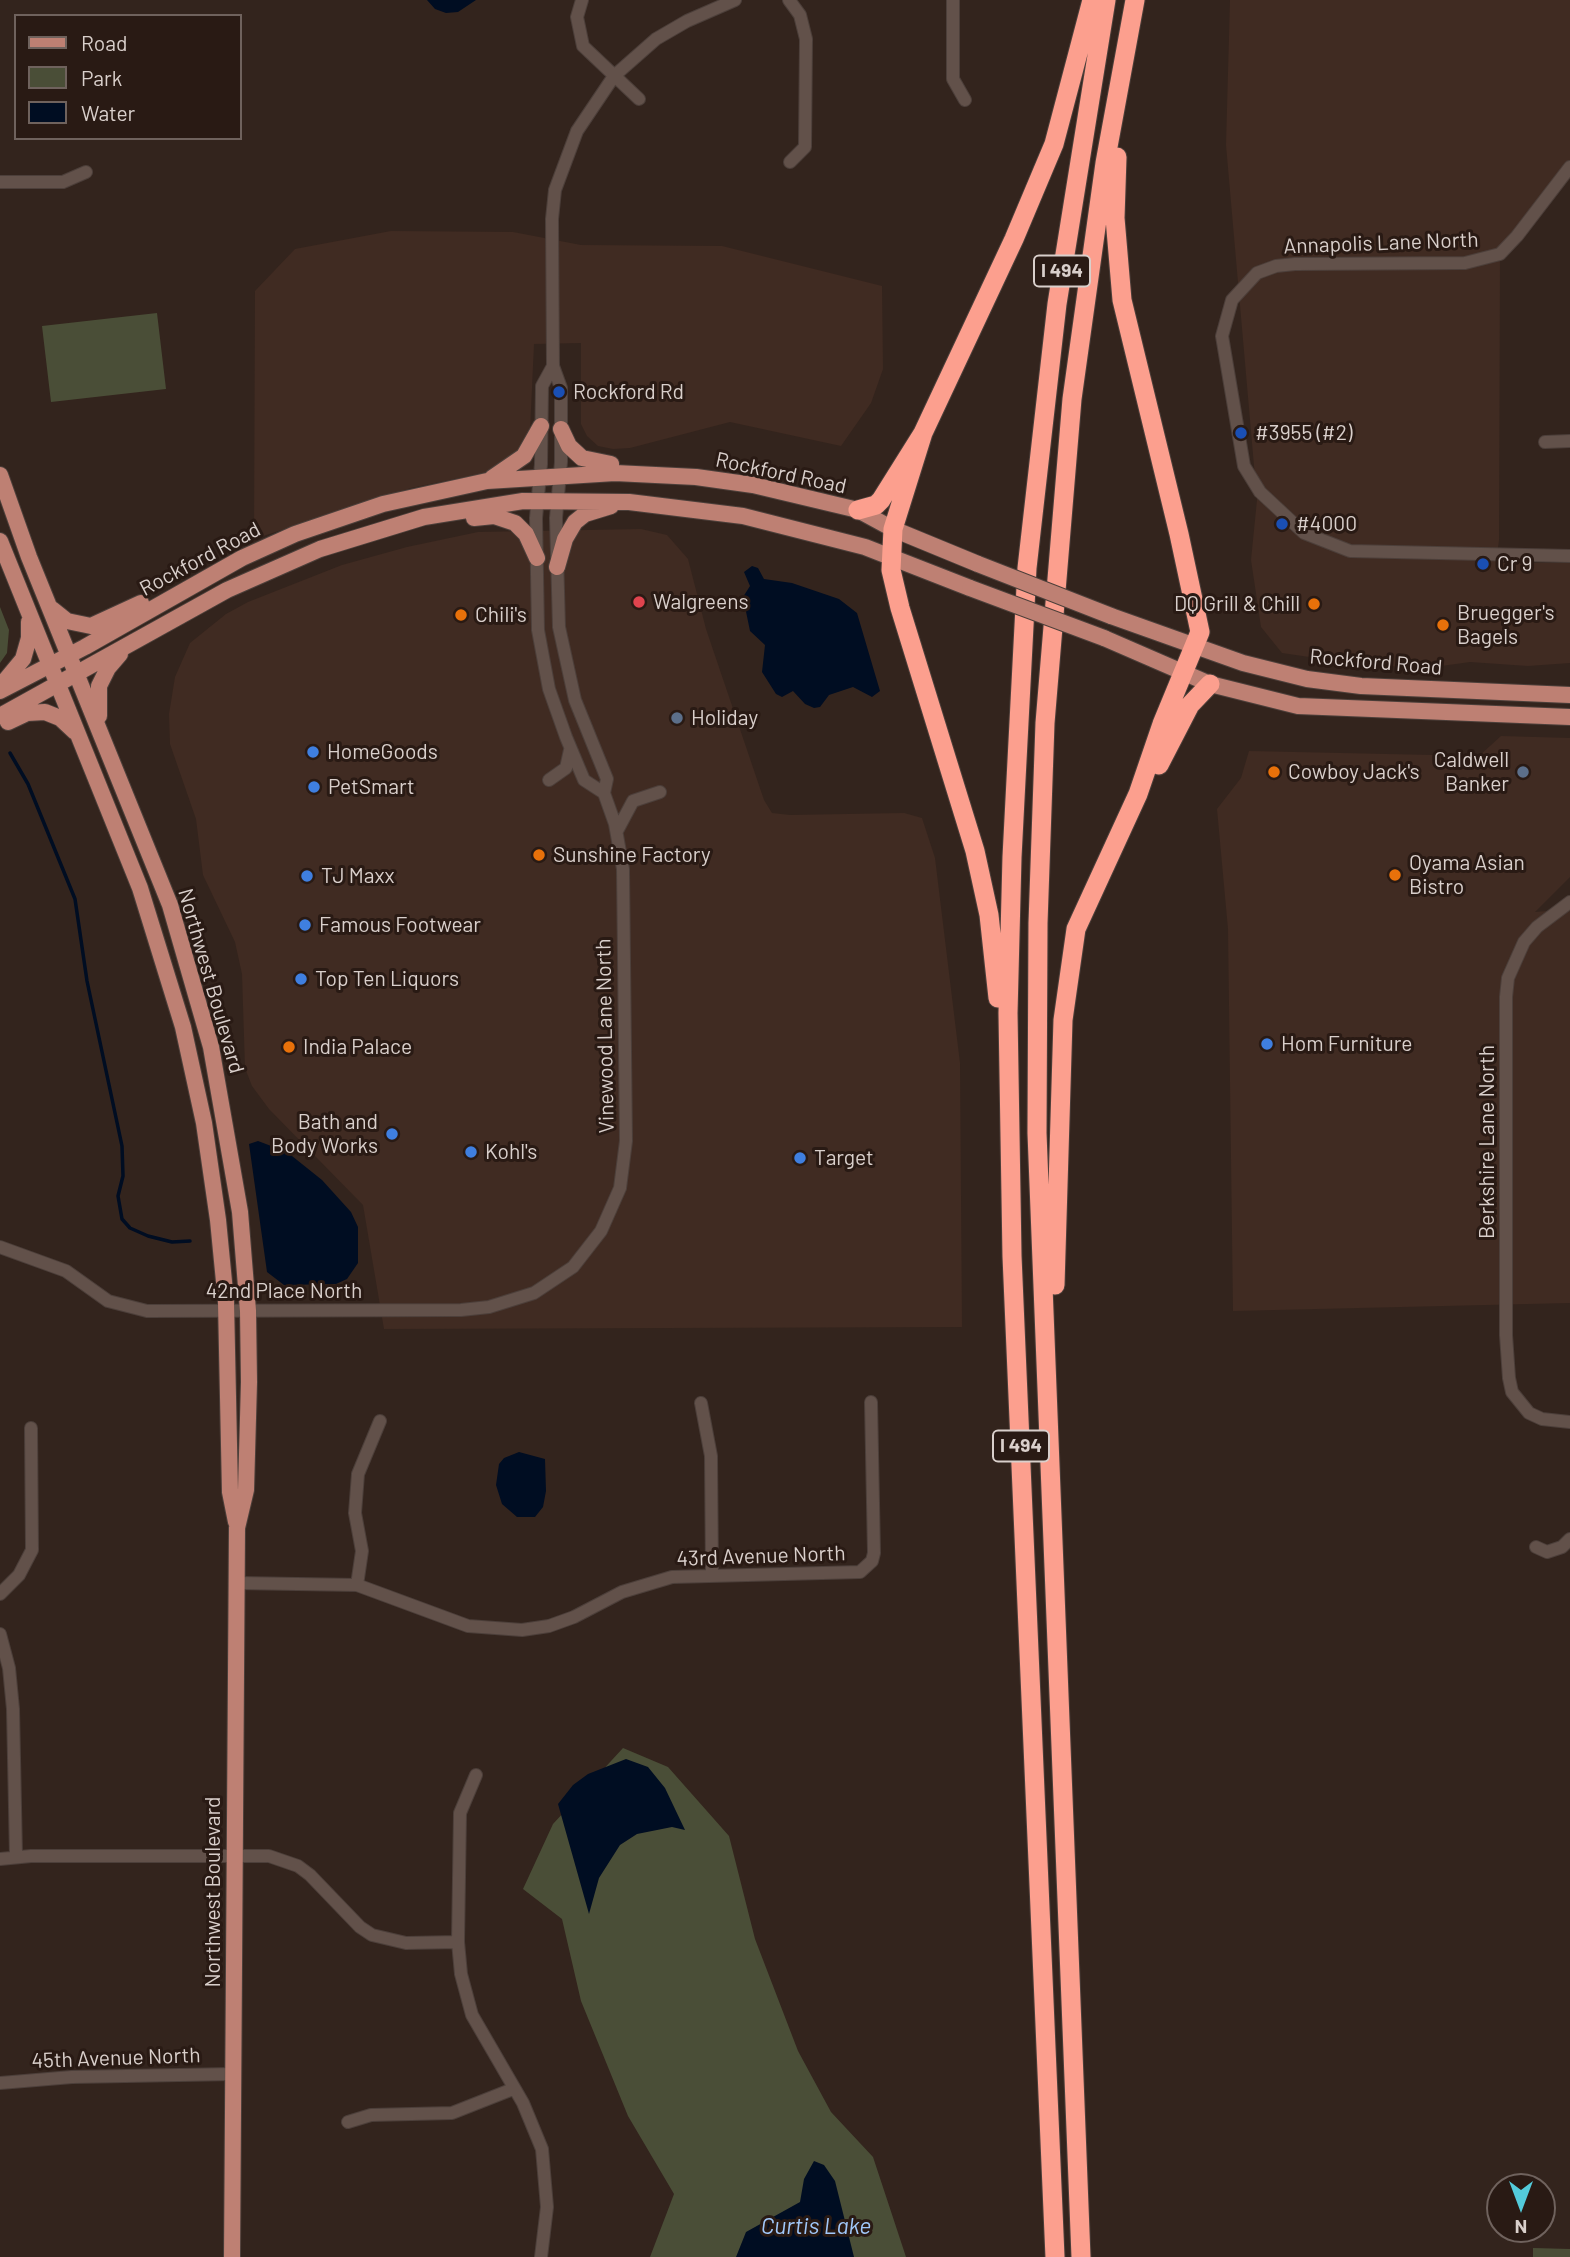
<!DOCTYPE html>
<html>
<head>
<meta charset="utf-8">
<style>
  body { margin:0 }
  #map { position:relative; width:1570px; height:2257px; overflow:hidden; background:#33241d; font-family:Barlow,sans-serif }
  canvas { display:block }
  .legend { position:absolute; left:14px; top:14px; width:228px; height:126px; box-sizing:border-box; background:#291a14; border:2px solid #6f625d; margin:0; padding:9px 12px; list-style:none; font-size:21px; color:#d9cfcb }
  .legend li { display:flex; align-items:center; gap:14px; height:35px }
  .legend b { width:35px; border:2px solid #6f625d }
  .north { position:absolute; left:1486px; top:2173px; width:70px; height:70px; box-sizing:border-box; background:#291a14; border:2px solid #6f625d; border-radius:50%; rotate:180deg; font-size:19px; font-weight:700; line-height:28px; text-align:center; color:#d9cfcb }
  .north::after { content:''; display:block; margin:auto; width:24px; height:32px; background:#53cbdb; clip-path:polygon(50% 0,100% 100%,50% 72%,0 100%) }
</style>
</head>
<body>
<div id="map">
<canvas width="1570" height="2257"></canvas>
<ul class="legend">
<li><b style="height:9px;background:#be8073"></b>Road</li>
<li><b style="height:19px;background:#4a4e37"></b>Park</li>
<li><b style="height:19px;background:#000d22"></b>Water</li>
</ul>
<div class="north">N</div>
</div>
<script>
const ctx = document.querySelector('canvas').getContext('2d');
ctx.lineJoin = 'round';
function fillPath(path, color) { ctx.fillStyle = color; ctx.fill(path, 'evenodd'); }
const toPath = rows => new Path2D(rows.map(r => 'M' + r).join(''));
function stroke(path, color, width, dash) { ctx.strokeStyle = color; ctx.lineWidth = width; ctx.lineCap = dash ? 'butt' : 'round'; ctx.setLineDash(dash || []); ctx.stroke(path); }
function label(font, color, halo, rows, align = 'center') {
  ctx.font = font + ' Barlow,sans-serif'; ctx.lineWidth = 6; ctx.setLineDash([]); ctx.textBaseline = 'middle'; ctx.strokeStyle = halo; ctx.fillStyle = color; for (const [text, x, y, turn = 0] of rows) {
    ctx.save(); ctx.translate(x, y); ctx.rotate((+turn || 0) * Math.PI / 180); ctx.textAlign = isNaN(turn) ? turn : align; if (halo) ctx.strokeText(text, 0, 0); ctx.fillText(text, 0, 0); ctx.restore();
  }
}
fillPath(toPath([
  [1230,0,1570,0,1570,166,1500,255,1499,540,1496,563,1570,563,1570,663,1528,666,1470,662,1420,669,1323,659,1282,653,1261,627,1251,560,1257,500,1226,145],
  [391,231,513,232,581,245,722,246,882,286,883,369,871,403,841,446,730,422,630,448,613,449,598,446,587,436,581,424,581,343,534,344,530,431,522,452,498,470,411,488,254,539,255,291,295,249],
  [641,529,667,535,688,559,706,629,764,800,772,813,790,815,904,813,922,818,935,858,960,1063,962,1327,384,1329,363,1205,269,1109,252,1086,245,1068,242,974,235,942,203,875,196,819,170,744,169,714,175,677,190,643,226,614,248,602,342,565,407,547,478,532],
  [1501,736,1570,738,1570,877,1535,912,1570,909,1570,1303,1233,1311,1228,929,1217,809,1241,778,1249,751,1479,756]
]), '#402b22');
fillPath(toPath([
  [157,313,166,389,51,402,42,326],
  [0,607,9,630,7,653,0,663],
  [623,1748,668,1767,729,1836,755,1939,798,2051,831,2112,873,2157,906,2257,650,2257,674,2194,628,2116,581,2001,562,1919,523,1889,553,1824],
  [1533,2248,1570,2249,1570,2257,1533,2257]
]), '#4a4e37');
fillPath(toPath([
  [427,0,476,0,458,12,446,13,435,9],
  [752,566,758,568,764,579,792,583,839,599,857,613,880,691,872,697,853,687,829,695,820,707,814,708,805,704,793,691,782,697,776,694,762,672,765,645,750,631,743,597,750,586,744,572],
  [258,1141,287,1152,322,1180,351,1212,358,1227,358,1263,347,1279,336,1284,284,1285,267,1272,249,1144],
  [519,1452,545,1459,546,1491,543,1507,535,1517,517,1517,502,1504,496,1485,499,1464,504,1458],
  [626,1759,648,1767,665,1788,685,1830,672,1827,637,1834,620,1845,599,1878,589,1914,558,1804,573,1785,588,1774],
  [814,2161,824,2165,835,2181,854,2257,736,2257,746,2232,800,2202,804,2179]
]), '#000d22');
stroke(toPath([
  [10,753,28,784,75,899,87,981,122,1146,123,1176,118,1196,122,1219,130,1228,148,1236,172,1242,190,1241]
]), '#000d22', 3.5);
const minor = toPath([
  [582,0,577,17,583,46,639,99],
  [789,0,800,15,806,39,805,147,790,162],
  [953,0,953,79,965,100],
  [1570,167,1517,236,1500,254,1465,263,1295,264,1276,266,1257,273,1232,300,1222,336,1244,466,1260,492,1304,533,1350,551,1570,556],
  [0,182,63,182,86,172],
  [553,366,542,386,541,464,536,518,538,630,549,689,566,737,584,780,604,793],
  [1545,442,1570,441],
  [549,780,566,768,570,750],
  [617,831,633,801,660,792],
  [1570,902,1537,927,1524,942,1508,978,1506,997,1506,1335,1509,1378,1512,1392,1529,1413,1542,1419,1570,1422],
  [0,1247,66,1271,108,1301,147,1311,461,1310,489,1307,534,1293,573,1267,601,1231,620,1188,626,1141,623,869,615,824,604,793,607,779,575,700,559,627,556,518,561,462,561,388,553,366,552,219,555,190,577,131,614,76,656,39,687,21,735,0],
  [701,1403,711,1456,712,1575],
  [1536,1547,1547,1552,1562,1547,1570,1539],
  [237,1583,357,1585,468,1626,522,1630,549,1626,574,1617,622,1592,672,1577,860,1572,872,1561,874,1553,871,1402],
  [357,1585,362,1551,355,1513,358,1474,380,1421],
  [0,1594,19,1575,32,1550,31,1428],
  [0,1634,9,1668,13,1709,16,1856],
  [476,1775,460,1813,458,1942,461,1974,472,2015,523,2103,542,2149,547,2207,541,2257],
  [0,1859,31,1856,269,1856,298,1866,310,1875,360,1927,372,1935,406,1943,458,1942],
  [0,2083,72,2077,233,2074],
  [348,2122,371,2115,452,2113,513,2089]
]);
const major = toPath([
  [561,429,569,446,582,458,611,464],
  [0,475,29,557,170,905,211,1047,240,1212,248,1311,249,1382,246,1490,237,1528,232,2257],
  [492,478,524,456,541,426],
  [474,518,494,516,515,523,526,534,537,558],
  [0,541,140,888,183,1027,204,1123,218,1220,226,1302,230,1492,236,1522],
  [557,567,565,539,575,522,585,514,611,506],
  [52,609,67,621,91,626,141,603],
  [1111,616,1243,663,1307,679,1361,686,1570,695],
  [1104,638,1210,684,1298,706,1570,717],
  [4,682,23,659,29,638,29,622],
  [0,691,85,647,242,558,295,534,383,504,487,481,615,473,696,477,753,485,858,510,893,529,978,564],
  [0,716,227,590,320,549,424,517,523,501,629,502,743,516,865,547,970,588],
  [99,716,99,686,108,668,120,654],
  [8,722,27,713,45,712,60,718,75,732]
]);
const highway = toPath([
  [923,433,893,529,891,570,900,608,975,851,989,915,998,998],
  [858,510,876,505,881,500,923,433,1014,239,1054,144,1092,0],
  [1159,765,1190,705,1210,684],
  [1055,1285,1063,1020,1076,929,1138,794,1162,724,1200,632,1179,534,1122,300,1115,218,1117,157],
  [1055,2257,1012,1256,1008,1013,1012,857,1027,568,1057,304,1106,0],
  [1081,2257,1037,1133,1038,923,1045,723,1072,399,1105,163,1135,0]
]);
stroke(minor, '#4c3f3a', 14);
stroke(major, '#4c3f3a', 18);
stroke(highway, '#4c3f3a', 21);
stroke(minor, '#62514a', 12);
stroke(major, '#be8073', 16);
stroke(highway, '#fc9f8e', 19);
const majorBridge = toPath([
  [978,564,1111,616],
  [970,588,1104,638]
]);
stroke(majorBridge, '#4c3f3a', 18, []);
stroke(majorBridge, '#be8073', 16);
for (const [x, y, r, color] of [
  [559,392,7,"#1a4fb4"],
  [1241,433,7,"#1a4fb4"],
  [1282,524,7,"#1a4fb4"],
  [1483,564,7,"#1a4fb4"],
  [639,602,7,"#e0444e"],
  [1314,604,7,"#e8710a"],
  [461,615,7,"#e8710a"],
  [1443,625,7,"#e8710a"],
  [677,718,7,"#5c6f8a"],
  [313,752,7,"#3f7fe0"],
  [1274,772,7,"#e8710a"],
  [1523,772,7,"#5c6f8a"],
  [314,787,7,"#3f7fe0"],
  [539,855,7,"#e8710a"],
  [1395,875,7,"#e8710a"],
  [307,876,7,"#3f7fe0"],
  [305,925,7,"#3f7fe0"],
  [301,979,7,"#3f7fe0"],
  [1267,1044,7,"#3f7fe0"],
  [289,1047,7,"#e8710a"],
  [392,1134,7,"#3f7fe0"],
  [471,1152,7,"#3f7fe0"],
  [800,1158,7,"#3f7fe0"]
]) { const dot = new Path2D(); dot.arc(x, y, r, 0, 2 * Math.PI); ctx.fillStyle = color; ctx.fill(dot); stroke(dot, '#291a14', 2.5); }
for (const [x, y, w] of [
  [1062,271,56],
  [1021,1446,56]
]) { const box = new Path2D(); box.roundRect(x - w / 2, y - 15.5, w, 31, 5); ctx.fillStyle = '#291a14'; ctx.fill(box); stroke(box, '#d9cfcb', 2); }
label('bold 19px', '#d9cfcb', null, [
  ["I 494",1062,271],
  ["I 494",1021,1446]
]);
label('21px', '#d9cfcb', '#291a14', [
  ["Annapolis Lane North",1381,243,-2],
  ["Rockford Road",781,473,12],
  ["Rockford Road",200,559,-28],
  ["Rockford Road",1376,662,5],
  ["Northwest Boulevard",211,981,74],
  ["Vinewood Lane North",605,1036,-91],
  ["Berkshire Lane North",1487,1142,-90],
  ["42nd Place North",284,1291],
  ["43rd Avenue North",761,1556,-2],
  ["Northwest Boulevard",213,1892,-90],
  ["45th Avenue North",116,2058,-2]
]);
label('21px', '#d9cfcb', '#291a14', [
  ["Rockford Rd",573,392],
  ["#3955 (#2)",1255,433],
  ["#4000",1296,524],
  ["Cr 9",1497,564],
  ["Walgreens",653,602],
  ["DQ Grill & Chill",1300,604,"right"],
  ["Bruegger's",1457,613],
  ["Bagels",1457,637],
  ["Chili's",475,615],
  ["Holiday",691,718],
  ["HomeGoods",327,752],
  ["Caldwell",1509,760,"right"],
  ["Banker",1509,784,"right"],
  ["Cowboy Jack's",1288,772],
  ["PetSmart",328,787],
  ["Sunshine Factory",553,855],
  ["Oyama Asian",1409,863],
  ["Bistro",1409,887],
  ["TJ Maxx",321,876],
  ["Famous Footwear",319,925],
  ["Top Ten Liquors",315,979],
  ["Hom Furniture",1281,1044],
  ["India Palace",303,1047],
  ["Bath and",378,1122,"right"],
  ["Body Works",378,1146,"right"],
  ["Kohl's",485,1152],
  ["Target",814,1158]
], 'left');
label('italic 23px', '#a1c8fa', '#291a14', [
  ["Curtis Lake",816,2226]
]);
</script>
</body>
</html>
